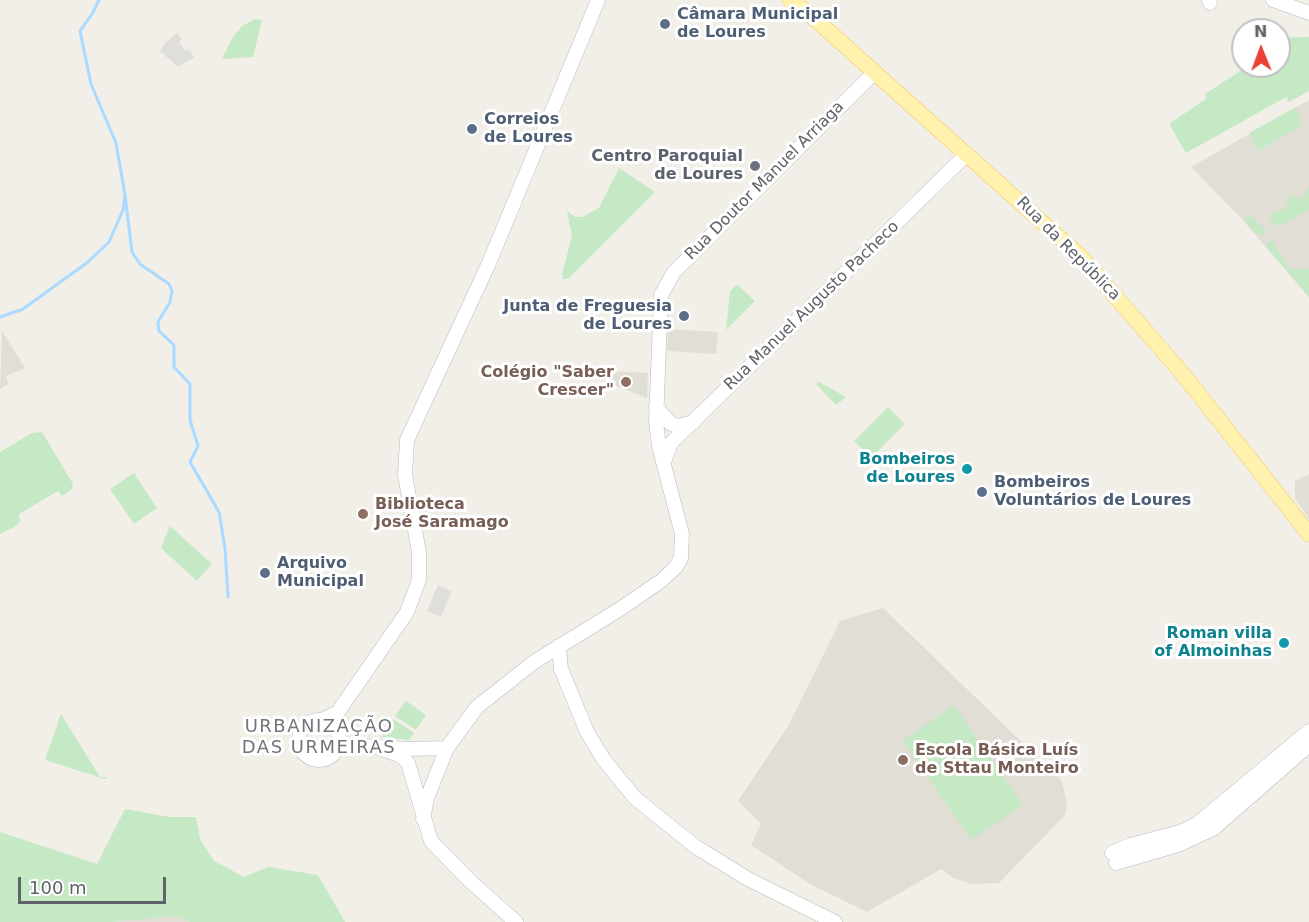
<!DOCTYPE html>
<html>
<head>
<meta charset="utf-8">
<style>
  body { margin:0 }
  #map { position:relative; width:1309px; height:922px; overflow:hidden; background:#f1efe8; font-family:"DejaVu Sans",sans-serif }
  canvas { display:block }
  .north { position:absolute; left:1231px; top:18px; width:60px; height:60px; box-sizing:border-box; background:#fff; border:2px solid #bfc1c3; border-radius:50%; rotate:359deg; font-size:16px; font-weight:700; line-height:24px; text-align:center; color:#5f6368 }
  .north::after { content:''; display:block; margin:auto; width:21px; height:27px; background:#ea4335; clip-path:polygon(50% 0,100% 100%,50% 72%,0 100%) }
  .scale { position:absolute; left:18px; top:877px; width:148px; height:27px; box-sizing:border-box; border:3px solid #5f6368; border-top:0; padding-left:8px; font-size:18px; line-height:21px; white-space:nowrap; color:#5f6368; -webkit-text-stroke:4px #fff; paint-order:stroke }
</style>
</head>
<body>
<div id="map">
<canvas width="1309" height="922"></canvas>
<div class="north">N</div>
<div class="scale">100 m</div>
</div>
<script>
const ctx = document.querySelector('canvas').getContext('2d');
ctx.lineJoin = 'round';
function fillPath(path, color) { ctx.fillStyle = color; ctx.fill(path, 'evenodd'); }
const toPath = rows => new Path2D(rows.map(r => 'M' + r).join(''));
function stroke(path, color, width, dash) { ctx.strokeStyle = color; ctx.lineWidth = width; ctx.lineCap = dash ? 'butt' : 'round'; ctx.setLineDash(dash || []); ctx.stroke(path); }
function label(font, color, halo, rows, align = 'center') {
  ctx.font = font + ' "DejaVu Sans",sans-serif'; ctx.lineWidth = 6; ctx.setLineDash([]); ctx.textBaseline = 'middle'; ctx.strokeStyle = halo; ctx.fillStyle = color; for (const [text, x, y, turn = 0] of rows) {
    ctx.save(); ctx.translate(x, y); ctx.rotate((+turn || 0) * Math.PI / 180); ctx.textAlign = isNaN(turn) ? turn : align; if (halo) ctx.strokeText(text, 0, 0); ctx.fillText(text, 0, 0); ctx.restore();
  }
}
fillPath(toPath([
  [177,33,182,39,179,42,185,51,189,49,194,57,178,67,160,51,166,42],
  [438,585,452,591,441,617,427,611]
]), '#e0deda');
fillPath(toPath([
  [1309,100,1309,297,1241,218,1191,167],
  [668,329,718,332,716,354,667,351],
  [2,331,25,368,6,376,8,384,0,389],
  [596,370,648,373,647,398,596,378],
  [1309,474,1309,519,1295,498,1295,481],
  [883,608,1062,781,1067,804,1065,815,999,883,970,884,952,877,941,869,867,912,808,883,751,845,761,824,738,801,788,726,840,621],
  [177,916,190,922,112,922,151,918]
]), '#e1ded6');
fillPath(toPath([
  [255,19,262,20,253,57,222,59,233,37,242,26],
  [1309,37,1309,91,1289,102,1286,97,1186,153,1169,124,1207,98,1205,94,1248,66,1279,66,1279,38],
  [1296,107,1302,125,1258,151,1249,133],
  [619,168,655,192,568,279,563,279,562,275,572,236,567,211,575,217,582,217,599,208],
  [1309,187,1309,209,1283,225,1272,224,1270,218,1273,212,1284,210,1291,195,1303,199],
  [1248,216,1254,218,1267,232,1262,235,1255,233,1243,219],
  [1272,240,1286,265,1295,270,1309,268,1309,297,1265,246],
  [737,284,755,301,726,330,730,291],
  [819,382,846,397,836,405,816,384],
  [888,407,905,424,871,458,854,441],
  [42,432,73,484,72,489,62,496,58,491,19,514,20,522,14,527,0,534,0,452,32,433],
  [134,473,157,508,134,524,110,489],
  [170,526,212,564,197,581,161,548],
  [406,701,426,715,416,730,395,716],
  [954,705,1023,805,971,840,903,741],
  [61,714,100,777,107,777,105,779,45,760],
  [393,719,414,733,409,740,381,737],
  [125,809,169,817,196,817,200,839,214,861,244,877,268,867,318,875,345,922,190,922,177,916,112,922,0,922,0,832,97,864]
]), '#c5e8c5');
stroke(toPath([
  [125,195,132,252,140,264,169,284,172,291,170,302,158,322,159,331,174,345,174,367,190,384,190,420,198,446,190,462,219,512,225,548,228,597],
  [0,317,23,309,88,262,109,242,123,210,125,195,116,143,91,84,80,31,92,14,99,0]
]), '#aadaff', 3);
const secondary = toPath([
  [1209,0,1210,3],
  [1273,0,1309,13],
  [656,407,671,424,678,426,694,422],
  [664,462,671,443,967,154],
  [559,646,561,669,587,732,604,760,635,798,696,847,748,879,835,922],
  '299 740a20 20 0 1 1 40 0a20 20 0 1 1-40 0Z',
  [322,720,338,712,407,612,419,580,419,552,405,475,407,440,489,263,598,0],
  [339,744,407,749,447,748],
  [379,748,401,756,408,763,431,841,470,881,516,922],
  [423,819,427,798,447,748,477,707,534,662,620,609,661,581,676,567,681,558,682,534,659,446,656,422,661,295,674,272,875,72],
  [1112,853,1130,845,1180,832,1197,824,1309,731],
  [1116,863,1178,845,1213,829,1309,745]
]);
const primary = toPath([
  [790,0,806,11,1080,256,1182,373,1309,534]
]);
stroke(secondary, '#b6babf', 15);
stroke(primary, '#f2c960', 16);
stroke(secondary, '#fff', 14);
stroke(primary, '#fff2af', 15);
for (const [x, y, r, color] of [
  [665,24,6,"#5c6f8a"],
  [472,129,6,"#5c6f8a"],
  [755,166,6,"#6b7280"],
  [684,316,6,"#5c6f8a"],
  [626,382,6,"#8d6e63"],
  [967,469,6,"#0f9aa8"],
  [982,492,6,"#5c6f8a"],
  [363,514,6,"#8d6e63"],
  [265,573,6,"#5c6f8a"],
  [1284,643,6,"#0f9aa8"],
  [903,760,6,"#8d6e63"]
]) { const dot = new Path2D(); dot.arc(x, y, r, 0, 2 * Math.PI); ctx.fillStyle = color; ctx.fill(dot); stroke(dot, '#fff', 2); }
label('bold 16px', '#4e5e75', '#fff', [
  ["Câmara Municipal",677,15],
  ["de Loures",677,33],
  ["Correios",484,120],
  ["de Loures",484,138],
  ["Junta de Freguesia",672,307,"right"],
  ["de Loures",672,325,"right"],
  ["Bombeiros",994,483],
  ["Voluntários de Loures",994,501],
  ["Arquivo",277,564],
  ["Municipal",277,582]
], 'left');
label('bold 16px', '#5b616d', '#fff', [
  ["Centro Paroquial",743,157],
  ["de Loures",743,175]
], 'right');
label('16px', '#5f6368', '#fff', [
  ["Rua Doutor Manuel Arriaga",765,181,-45],
  ["Rua da República",1068,249,45],
  ["Rua Manuel Augusto Pacheco",812,306,-44]
]);
label('bold 16px', '#785e54', '#fff', [
  ["Colégio \"Saber",614,373,"right"],
  ["Crescer\"",614,391,"right"],
  ["Biblioteca",375,505],
  ["José Saramago",375,523],
  ["Escola Básica Luís",915,751],
  ["de Sttau Monteiro",915,769]
], 'left');
label('bold 16px', '#0d838f', '#fff', [
  ["Bombeiros",955,460],
  ["de Loures",955,478],
  ["Roman villa",1272,634],
  ["of Almoinhas",1272,652]
], 'right');
ctx.letterSpacing = '1.5px';
label('18px', '#70757a', '#fff', [
  ["URBANIZAÇÃO",319,727],
  ["DAS URMEIRAS",319,748]
]);
ctx.letterSpacing = '0px';
</script>
</body>
</html>
